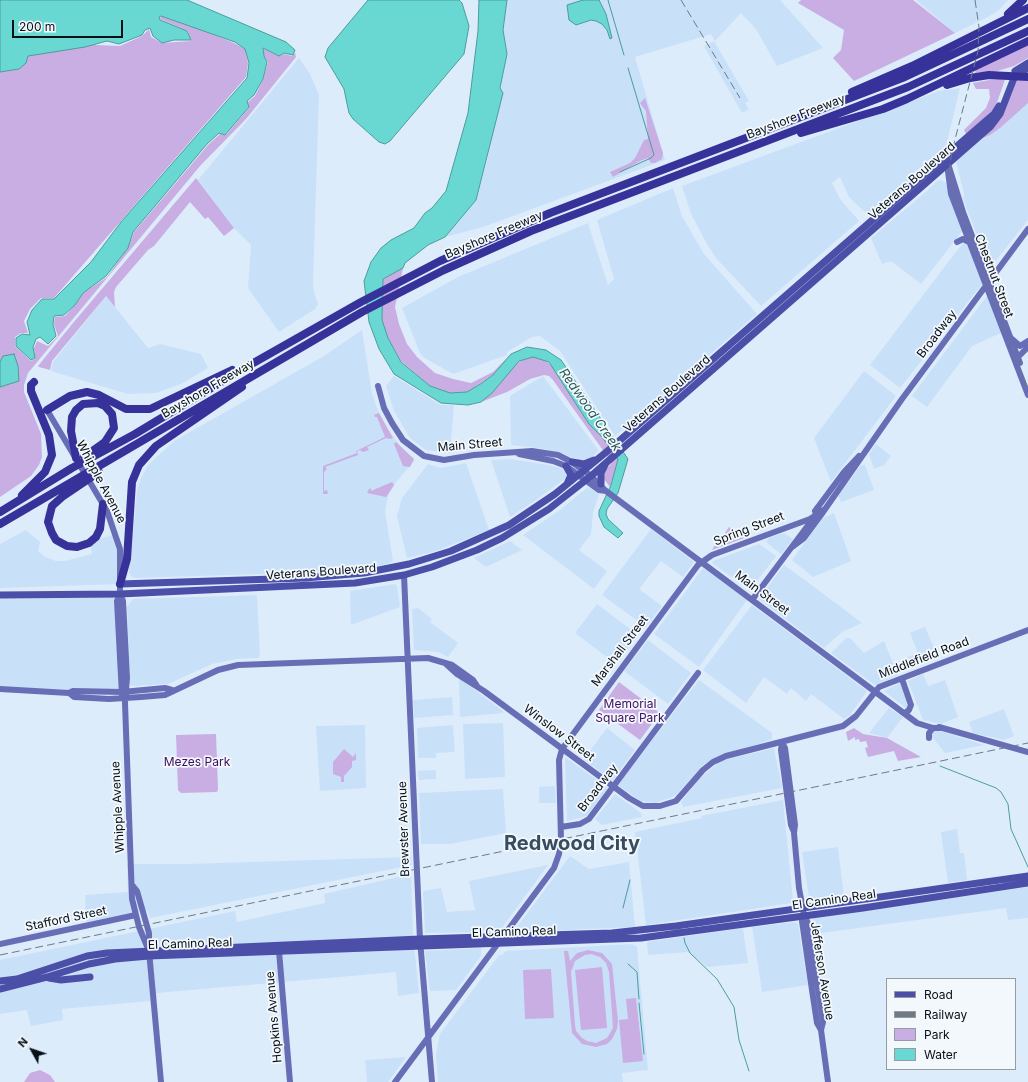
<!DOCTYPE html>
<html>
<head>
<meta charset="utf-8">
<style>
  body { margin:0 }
  #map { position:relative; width:1028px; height:1082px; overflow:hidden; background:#ddecfb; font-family:Inter,sans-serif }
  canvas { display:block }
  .legend { position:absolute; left:886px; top:978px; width:130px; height:92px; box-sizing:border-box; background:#f3f8fd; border:1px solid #959ba1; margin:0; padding:5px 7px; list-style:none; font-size:12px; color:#070f17 }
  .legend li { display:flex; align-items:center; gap:8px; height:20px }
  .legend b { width:20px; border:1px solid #959ba1 }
  .north { position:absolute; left:12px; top:1030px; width:40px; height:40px; -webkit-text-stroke:3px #f3f8fd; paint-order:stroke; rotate:310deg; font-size:11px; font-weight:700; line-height:16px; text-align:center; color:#070f17 }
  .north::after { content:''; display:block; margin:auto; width:14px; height:18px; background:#070f17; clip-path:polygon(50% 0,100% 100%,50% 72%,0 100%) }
  .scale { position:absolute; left:12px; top:20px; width:111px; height:18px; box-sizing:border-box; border:2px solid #070f17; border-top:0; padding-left:5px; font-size:12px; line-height:14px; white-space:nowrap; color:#070f17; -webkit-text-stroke:3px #f3f8fd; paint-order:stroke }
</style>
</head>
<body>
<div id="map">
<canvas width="1028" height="1082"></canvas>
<ul class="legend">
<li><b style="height:5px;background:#4c4fa7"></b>Road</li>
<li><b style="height:5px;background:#6e7984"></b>Railway</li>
<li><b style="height:11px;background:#c8aee2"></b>Park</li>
<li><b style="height:11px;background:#69d8d2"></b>Water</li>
</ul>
<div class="north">N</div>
<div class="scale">200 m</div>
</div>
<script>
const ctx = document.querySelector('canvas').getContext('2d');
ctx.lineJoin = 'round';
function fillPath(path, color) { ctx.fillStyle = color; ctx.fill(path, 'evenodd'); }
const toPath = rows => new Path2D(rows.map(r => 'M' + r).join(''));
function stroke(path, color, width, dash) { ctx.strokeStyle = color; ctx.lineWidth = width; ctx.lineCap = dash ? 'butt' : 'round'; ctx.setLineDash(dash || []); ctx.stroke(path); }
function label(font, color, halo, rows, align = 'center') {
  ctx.font = font + ' Inter,sans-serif'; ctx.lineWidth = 3.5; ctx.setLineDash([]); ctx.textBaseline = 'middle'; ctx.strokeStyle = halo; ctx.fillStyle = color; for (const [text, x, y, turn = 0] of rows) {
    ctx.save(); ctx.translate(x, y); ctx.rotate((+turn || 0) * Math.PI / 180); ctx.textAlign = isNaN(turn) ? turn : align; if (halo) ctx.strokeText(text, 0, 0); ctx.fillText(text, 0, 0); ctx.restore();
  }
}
fillPath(toPath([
  [507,0,780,0,823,48,777,66,756,29,741,13,715,41,711,34,635,57,665,160,483,227,445,237,476,200,487,161,507,54,503,30],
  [916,0,1008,0,999,10,988,17,955,33],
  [714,41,749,101,745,103,749,109,742,113,704,46],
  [299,58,310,74,319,95,313,283,314,293,318,304,315,309,279,332,248,288,251,245,234,228,198,180],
  [960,88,945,150,868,215,849,197,840,177,832,183,840,199,859,221,761,306,716,258,707,244,691,214,682,186,939,91],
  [1028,100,1028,220,990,268,963,199,964,194,956,161],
  [941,180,946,183,963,230,921,284,891,261,882,264,871,238,927,191,937,181],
  [673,188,682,216,704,254,757,314,615,436,560,351,540,336,532,337,507,352,507,355,453,374,423,357,420,353,402,308,458,277,588,223,608,285,614,279,597,220],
  [965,242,968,243,983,283,900,388,870,365,958,249],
  [106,296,148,348,160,344,201,354,208,368,181,384,156,393,128,394,51,371,53,362],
  [987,296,1001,333,972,346,927,407,912,396],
  [362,330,372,394,379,413,386,427,404,451,415,460,397,481,388,496,385,511,393,561,390,563,376,567,327,572,134,578,131,576,129,573,137,491,141,478,149,464,174,441,324,356],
  [864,371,896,396,831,482,814,438],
  [394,376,441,405,454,405,450,453,426,450,410,438,394,411,386,386],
  [543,376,599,451,588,460,579,461,565,454,545,449,511,445,510,396],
  [876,444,891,456,884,465,874,469,869,454],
  [511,459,549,465,563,469,567,475,566,478,536,500,510,517,491,460],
  [466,463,489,530,436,551,407,558,397,516,402,498,428,464,441,468],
  [861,465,865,465,874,490,841,502,838,496],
  [588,487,599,494,593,513,591,534,579,550,607,571,594,589,523,535,560,510],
  [834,513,851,561,813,577,792,560,823,518],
  [651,529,694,562,683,577,661,561,639,589,662,606,646,627,602,595],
  [26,530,40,542,38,551,45,557,56,561,65,561,92,554,91,546,99,539,116,534,120,584,0,588,0,544],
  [784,533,793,539,781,554,766,542,769,538],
  [510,541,522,550,486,567,474,558],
  [759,544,776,556,750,590,712,563,713,561],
  [784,565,809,583,862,623,842,632,824,648,759,599],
  [703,568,747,600,699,667,654,634],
  [395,584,397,586,400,607,351,625,350,591],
  [120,594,122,692,0,689,0,595],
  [257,595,260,656,258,658,236,659,212,664,168,684,132,686,130,684,127,607,133,599],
  [597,604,638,635,616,664,575,633],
  [752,605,867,691,850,715,844,719,811,694,806,701,791,688,787,694,764,677,746,703,703,670],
  [418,608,432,619,430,622,458,643,448,657,438,652,414,650,412,609],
  [925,627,938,657,905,670,901,660,918,653,910,633],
  [846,638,850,638,864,653,884,641,898,675,875,685,831,653],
  [648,640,691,673,668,704,624,671],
  [923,674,928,686,945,680,958,717,941,724,923,720,908,681],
  [459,678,503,711,503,713,460,717],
  [699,680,772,733,772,739,753,746,729,752,704,764,676,795,670,798,655,803,641,801,617,785],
  [900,683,909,706,907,709,884,691],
  [452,697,453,715,414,718,413,700],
  [889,708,903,717,887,738,869,733],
  [1004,709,1014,736,1004,740,973,733,969,722],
  [503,723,505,777,465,779,463,724],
  [365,725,366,788,320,791,316,726],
  [453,725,455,752,436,753,436,758,418,758,417,728],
  [607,728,635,750,612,781,584,759],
  [934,730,947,733,984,745,945,753,932,737,931,733],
  [774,748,782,788,683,807,681,802,699,779,721,761],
  [565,757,608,788,587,816,567,821],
  [436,770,436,779,419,780,418,771],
  [555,786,556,803,539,803,539,787],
  [503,789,506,833,450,844,421,844,419,793],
  [615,794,641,813,642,817,602,825,595,819],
  [783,800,793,901,792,903,646,925,635,832,702,818,701,816],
  [957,829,960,853,964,853,967,880,948,883,941,832],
  [838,847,844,897,812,901,809,897,802,852],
  [570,856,589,869,629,862,635,927,518,932,514,931],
  [411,857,412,865,150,918,147,910,86,922,85,895,128,892,127,864,187,864],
  [548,865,499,932,425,933,423,891,441,888,447,912,475,910,469,881],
  [411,874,413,935,419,993,398,996,396,972,157,993,150,1001,62,1009,63,1020,31,1026,27,1010,0,1014,0,960,235,911,237,922,325,903,324,894],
  [1028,887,1028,918,1008,920,1006,908,814,934,813,918],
  [795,922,798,924,808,985,762,992,752,927],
  [743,928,748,963,707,967,688,952,648,955,647,942],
  [632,944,637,947,648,1070,622,1073,623,1082,438,1082,436,1054,440,1034,499,955,502,955,506,951],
  [481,948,481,956,456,990,430,991,425,951],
  [406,1057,388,1082,367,1082,365,1060]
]), '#c9e0f9');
fillPath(toPath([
  [801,0,913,0,955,33,854,81,833,58,841,50,844,30,798,3],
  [161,16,210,33,234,43,245,49,248,63,246,77,54,298,41,298,30,309,24,321,28,333,21,333,15,337,15,346,31,361,35,359,34,348,37,341,48,346,58,336,54,324,55,317,65,316,75,305,83,293,107,277,128,248,134,232,208,145,220,134,226,135,249,108,248,102,255,96,263,80,268,62,264,56,264,49,279,56,284,54,292,56,295,53,296,57,246,119,200,166,28,373,24,385,24,392,41,434,42,457,39,465,31,476,0,497,0,46,71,44,120,46,142,36,149,29,151,37,162,43,191,41,188,31,160,19],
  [1028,45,1028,58,1014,66,994,72,975,73,976,70],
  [1006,77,995,108,966,134,964,130,986,108,990,98,989,89,976,89,973,83],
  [1017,78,1028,81,1028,103,1000,128,990,135,980,139],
  [645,98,663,153,662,159,655,163,651,163,648,158,640,161,613,177,610,172,630,163,635,158,644,140,648,139,646,111,640,103],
  [196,178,234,228,224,236,208,217,205,219,190,202,154,246,148,250,116,287,114,292,115,307,106,296,52,361,50,370,39,367,38,366,73,323],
  [403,268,395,307,399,324,407,344,417,357,435,373,453,379,471,383,493,372,511,354,493,375,467,392,450,393,430,386,401,361,388,338,382,320,383,279],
  [533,357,541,358,554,367,589,424,602,437,618,459,610,487,603,478,605,470,612,463,553,380,549,376,544,375,530,379,507,392,481,402,492,393,514,365,526,358],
  [379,413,393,438,390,439,386,438,367,447,369,450,363,452,360,450,357,451,358,455,325,467,327,469,324,472,324,491,327,490,328,494,323,494,323,466,357,453,356,451,385,437,377,417,375,417,374,415],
  [396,442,414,459,410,467,403,466,394,444],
  [392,482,394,485,386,497,367,493,369,489,371,488,371,491],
  [729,527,744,538,712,550,716,543,718,544],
  [619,682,660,713,640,740,599,710],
  [854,728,863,734,887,738,921,757,898,761,894,751,868,757,865,748,868,747,866,741,860,742,859,739,855,740,855,737,848,741,846,732],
  [216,734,218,789,217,792,181,793,178,790,176,735],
  [344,749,353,757,356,753,356,760,352,761,352,767,344,776,344,782,341,782,341,777,333,774,333,762],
  [588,950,602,953,612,964,618,1021,617,1029,612,1039,607,1044,596,1047,582,1044,572,1033,564,951,568,951,570,961,577,953],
  [585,955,591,954,600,957,606,963,609,972,613,1028,607,1038,596,1043,587,1041,582,1038,576,1031,575,1025,571,972,575,961],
  [602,967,607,1028,581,1030,575,970],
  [551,969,554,1018,525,1019,523,970],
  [636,998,643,1061,623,1063,619,1020,628,1019,626,999],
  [40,1070,50,1075,55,1082,24,1082,30,1073]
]), '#c8aee2');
const water = toPath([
  [0,0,187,0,286,42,295,50,293,55,284,53,279,56,263,48,264,56,267,62,263,79,254,95,247,101,249,107,225,135,219,133,207,144,133,232,128,248,106,276,83,293,75,305,64,315,54,316,53,324,56,336,48,344,40,337,36,339,33,347,35,358,31,360,16,346,16,338,22,334,30,335,27,322,32,310,42,299,54,299,91,262,121,222,247,78,249,63,245,49,235,42,161,16,159,17,160,20,187,31,191,40,174,40,162,43,153,36,150,28,145,30,142,35,119,44,107,41,85,47,28,56,26,63,19,69,0,72,0,0],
  [368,0,459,0,462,3,469,26,464,54,390,141,385,144,379,142,353,119,349,113,344,89,325,57,328,48,368,0],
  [479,0,507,0,503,30,507,54,500,88,503,93,476,200,445,237,428,245,405,263,403,268,383,279,382,320,388,338,401,362,430,386,450,393,467,392,482,383,493,375,511,354,527,347,546,350,561,360,628,459,618,493,607,509,606,514,608,519,623,533,618,538,604,527,599,516,599,511,611,485,618,459,602,437,589,424,549,362,533,357,519,361,492,393,481,402,468,405,441,403,394,374,379,349,369,322,364,281,371,262,381,248,391,240,414,228,425,213,432,208,446,191,468,113,478,31,479,0],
  [583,0,599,0,606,14,612,38,610,39,607,30,602,24,596,21,591,20,576,25,569,20,567,5,583,0],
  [14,354,18,366,19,381,0,387,0,362,3,356,14,354]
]);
fillPath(water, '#69d8d2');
stroke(water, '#4c9c9a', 1);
stroke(toPath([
  [608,0,624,55],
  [620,172,651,158,654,155,628,68],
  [940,766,996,788,1001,792,1008,804,1011,829,1028,867],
  [623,908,630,880],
  [684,938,685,943,690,953,717,979,734,1007,739,1040,749,1071],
  [628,964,637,972,639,999],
  [639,1003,644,1054]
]), '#4c9c9a', 1);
stroke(toPath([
  [947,164,951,194,1028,395],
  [949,167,963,212,1020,363],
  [957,242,963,239,969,242],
  [1012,339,1020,346,1028,341],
  [1018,357,1028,347],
  [378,386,384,408,392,423,403,440,424,456,444,460,474,455,532,451,558,455,572,462,591,476,606,491,917,723,933,728,942,728],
  [47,410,107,511,120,549,120,594,123,601,127,678,125,703,132,899,139,927,149,951],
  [519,454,553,461,566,466,599,490,606,491],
  [815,511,844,472,859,456],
  [792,547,804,538,821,515,902,399,1028,229],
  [404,575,420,940,432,1082],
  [120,594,117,601,122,695],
  [752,600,815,516,817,508],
  [446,664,457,674,484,691,629,798,643,806,660,806,676,801,703,770,713,762,726,756,843,726,856,716,879,687,1028,630],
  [902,679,911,705,909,710,905,713],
  [0,689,69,693,73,691,122,692,165,688,172,690],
  [69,693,74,697,109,699,141,697,165,695,218,670,238,665,428,658,452,665,473,680,477,686],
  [939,727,1028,752],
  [929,738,929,733,933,728],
  [782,742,785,748,795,825,794,833,799,888,804,915,808,923,823,1022,821,1030,828,1082],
  [782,742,781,750,791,825,793,830],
  [561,827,580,824,589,819,698,673],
  [133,886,137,891,149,933,149,951,161,1082],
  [804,915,802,921,812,990,817,1023,821,1030],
  [0,944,136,915],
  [279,951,290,1082],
  [395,1082,554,868,559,854,561,840,559,760,562,749,672,600,698,565,712,555,810,519,825,509]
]), '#686eb6', 6);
stroke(toPath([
  [1015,71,1028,63],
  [572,462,584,464,594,460],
  [566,466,571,475,567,484],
  [601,484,601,473,605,465],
  [120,584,305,578,364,573,409,564,451,551,509,525,555,494,610,449,987,120,994,114,999,106],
  [0,595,120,594,355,583,404,575,432,567,477,550,502,538,549,509,591,476,991,126,1000,114,1014,78,1028,68],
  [49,978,61,980,90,977],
  [0,981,17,979,87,956,107,953,420,939,612,933,676,926,1028,876],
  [0,989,47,977,89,964,115,959,149,956,641,938,863,908,1028,883]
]), '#4c4fa7', 7);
stroke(toPath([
  [1008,14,1023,0],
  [947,85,970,78,989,75,1028,77],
  [852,92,912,66,1028,8],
  [801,133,883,109,907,99,1028,41],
  [47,410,70,396,87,392,99,395,126,409,150,409,232,370],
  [76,458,71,431,72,417,76,410,83,404,98,403,105,406,112,414,114,428,105,442,84,457],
  [99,472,62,497,52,506,48,522,52,533,56,540,67,546,77,547,89,543,96,537,100,529,103,504],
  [22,495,45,472,52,455,49,435,31,391,31,385,34,382],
  [0,512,72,468,135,434,241,370,361,302,440,261,550,213,905,77,1028,19],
  [0,524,362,312,444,270,531,231,908,87,1028,31],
  [120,584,127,559,132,482,139,465,156,446,242,387]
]), '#373299', 8);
stroke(toPath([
  [681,0,740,98],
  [975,0,979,27,978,51,952,151,950,165,951,178,957,202,967,230,1028,389],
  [0,955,1028,743]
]), '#6e7984', 1, [8, 4]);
label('12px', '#070f17', '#f3f8fd', [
  ["Bayshore Freeway",796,117,-21],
  ["Veterans Boulevard",912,181,-41],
  ["Bayshore Freeway",494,235,-23],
  ["Chestnut Street",994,276,69],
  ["Broadway",937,334,-53],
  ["Bayshore Freeway",208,389,-30],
  ["Veterans Boulevard",667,394,-41],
  ["Main Street",470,445,-5],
  ["Whipple Avenue",101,482,62],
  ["Spring Street",749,529,-21],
  ["Veterans Boulevard",321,572,-4],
  ["Main Street",762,593,37],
  ["Marshall Street",620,651,-53],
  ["Middlefield Road",924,658,-21],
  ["Winslow Street",559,733,37],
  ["Broadway",598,788,-52],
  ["Whipple Avenue",118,807,-93],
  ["Brewster Avenue",404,829,-92],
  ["El Camino Real",834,900,-8],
  ["Stafford Street",66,919,-12],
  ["El Camino Real",514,932,-2],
  ["El Camino Real",190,944,-2],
  ["Jefferson Avenue",822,971,81],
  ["Hopkins Avenue",274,1017,-95]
]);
label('12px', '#3e0d5e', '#f3f8fd', [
  ["Memorial",630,704],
  ["Square Park",630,718],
  ["Mezes Park",197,762]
]);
label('italic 13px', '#275856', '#f3f8fd', [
  ["Redwood Creek",590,410,55]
]);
label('bold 20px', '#384c60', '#f3f8fd', [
  ["Redwood City",572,844]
]);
</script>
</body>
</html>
